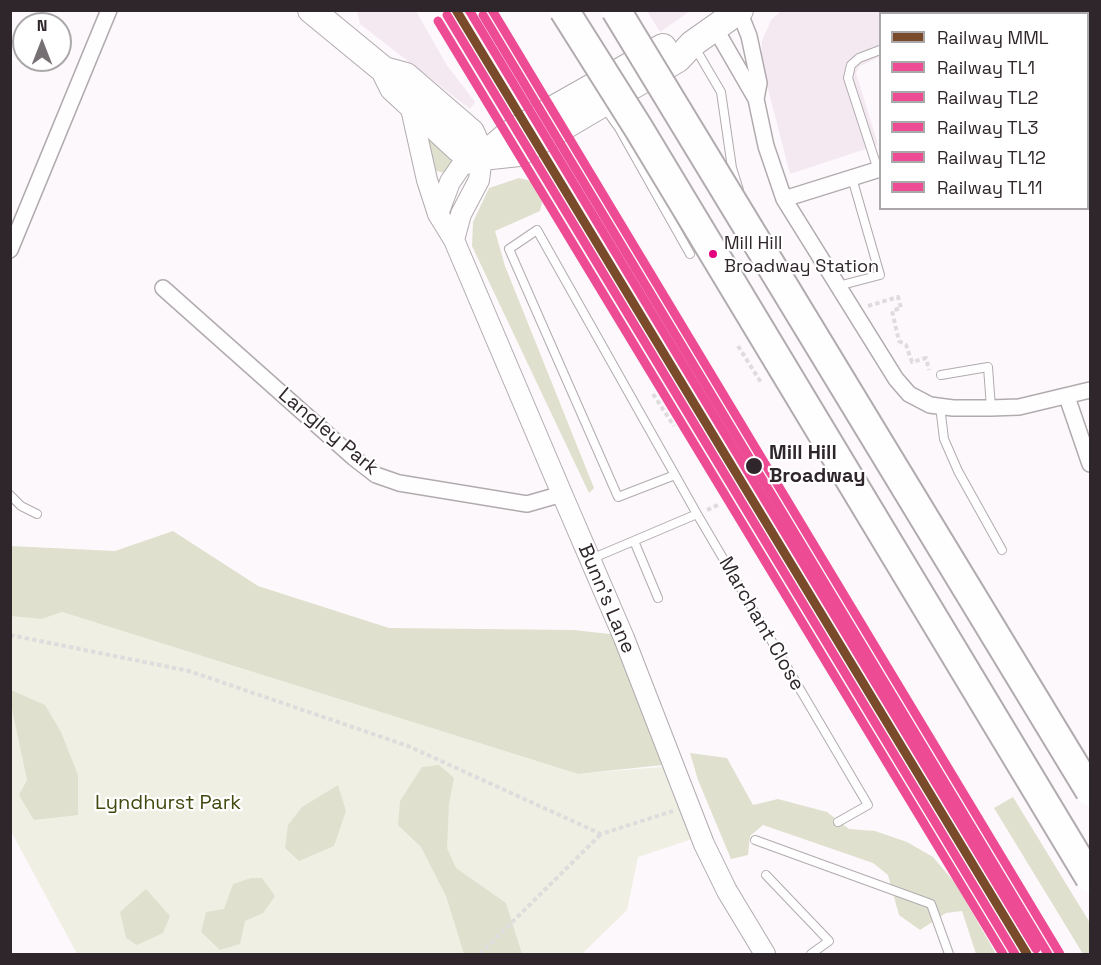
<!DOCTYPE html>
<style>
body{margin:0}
#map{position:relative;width:1101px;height:965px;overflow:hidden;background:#fdf8fb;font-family:"Space Grotesk",sans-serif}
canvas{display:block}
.frame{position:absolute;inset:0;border:12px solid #2e262b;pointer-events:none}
.legend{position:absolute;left:879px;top:12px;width:210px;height:198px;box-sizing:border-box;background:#fff;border:2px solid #aba8aa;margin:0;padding:8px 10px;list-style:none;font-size:18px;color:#2e262b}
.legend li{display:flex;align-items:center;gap:12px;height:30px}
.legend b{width:30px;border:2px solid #aba8aa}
.north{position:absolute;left:12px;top:12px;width:60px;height:60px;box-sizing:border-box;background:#fff;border:2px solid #aba8aa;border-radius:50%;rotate:0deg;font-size:16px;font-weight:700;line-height:24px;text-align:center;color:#2e262b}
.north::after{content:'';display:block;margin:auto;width:21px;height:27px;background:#767074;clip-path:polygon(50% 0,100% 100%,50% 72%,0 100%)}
</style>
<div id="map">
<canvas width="1101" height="965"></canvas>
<div class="frame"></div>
<ul class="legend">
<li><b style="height:8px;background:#7a4b2a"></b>Railway MML</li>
<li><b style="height:8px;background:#ee4b95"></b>Railway TL1</li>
<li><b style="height:8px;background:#ee4b95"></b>Railway TL2</li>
<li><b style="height:8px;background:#ee4b95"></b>Railway TL3</li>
<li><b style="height:8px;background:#ee4b95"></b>Railway TL12</li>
<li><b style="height:8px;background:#ee4b95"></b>Railway TL11</li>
</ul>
<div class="north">N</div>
</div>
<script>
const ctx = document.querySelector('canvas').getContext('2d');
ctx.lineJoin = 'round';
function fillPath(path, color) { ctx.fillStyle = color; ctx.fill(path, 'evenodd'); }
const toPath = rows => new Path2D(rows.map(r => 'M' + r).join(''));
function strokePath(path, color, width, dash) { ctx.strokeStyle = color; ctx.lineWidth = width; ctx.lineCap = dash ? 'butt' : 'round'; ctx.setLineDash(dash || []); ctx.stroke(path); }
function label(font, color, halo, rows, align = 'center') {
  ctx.font = font + ' "Space Grotesk",sans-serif'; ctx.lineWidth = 4.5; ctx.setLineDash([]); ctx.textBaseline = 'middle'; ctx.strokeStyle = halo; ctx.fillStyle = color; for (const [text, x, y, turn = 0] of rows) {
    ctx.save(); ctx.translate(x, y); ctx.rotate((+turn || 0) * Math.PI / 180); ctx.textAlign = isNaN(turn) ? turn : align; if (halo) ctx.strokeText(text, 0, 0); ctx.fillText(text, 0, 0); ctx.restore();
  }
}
const built = toPath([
 [357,11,416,11,446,64,475,102,470,109,360,24],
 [647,11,690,11,660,32],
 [781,11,975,11,968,14,880,14,880,57,860,66,856,73,878,145,790,174,761,62,762,41,771,20]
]);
const green = toPath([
 [10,601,59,611,578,774,673,766,701,836,638,857,627,910,582,954,77,954,11,831]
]);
const forest = toPath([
 [425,126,451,154,452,161,445,173,432,170],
 [519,178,535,182,544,195,540,211,495,231,505,266,594,488,589,493,472,246,473,222,489,188],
 [173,531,258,586,389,628,574,630,618,635,672,764,578,774,62,612,41,619,11,616,10,546,115,551],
 [11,690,45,705,61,732,78,775,78,815,34,820,19,795,27,780,11,704],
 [690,753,727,758,753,805,778,799,827,812,849,829,875,831,907,842,933,857,956,884,996,954,976,954,962,911,946,913,920,930,899,915,888,875,873,863,763,825,750,836,748,855,731,859,698,780],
 [439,765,454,778,449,804,447,848,456,868,506,903,522,954,464,954,446,896,421,847,398,825,400,801,422,767],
 [338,785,346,811,334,846,299,861,285,848,288,825,302,807],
 [1013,797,1090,923,1090,954,1083,954,994,808],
 [251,878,262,878,275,896,263,913,245,921,240,944,220,950,201,932,206,912,224,909,233,884],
 [146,889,170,916,163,933,137,945,126,938,120,912]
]);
const path = toPath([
 [868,306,898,297,901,308,892,311,899,341,906,345,912,362,926,358,929,370],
 [738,346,762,384],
 [695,371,717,408],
 [653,394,674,426],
 [707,510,720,504],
 [10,635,189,671,408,746,601,834,673,811],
 [480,954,601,834]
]);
const service = toPath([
 [958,14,964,10],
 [694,46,721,92,732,168,739,190],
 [604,107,619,128,690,254],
 [878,170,848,78,851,65,859,58,880,50],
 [838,286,880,275,852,178],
 [941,375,988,367,991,408],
 [940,406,944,439,958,471,1002,550],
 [675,475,618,497,509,249,537,230,675,475,697,514],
 [10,495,21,506,37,514],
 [634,541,658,598],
 [591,559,697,514,868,805,838,822],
 [755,840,931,904,949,954],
 [766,875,829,941,811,954]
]);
const minor = toPath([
 [1090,10,1090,12],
 [739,11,749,36,759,83,756,99],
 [715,28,756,99,766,146,784,199,896,379,909,394,930,405,953,408,991,408,1019,407,1090,390],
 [1088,106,1090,105],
 [784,199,880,169],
 [10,250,109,10],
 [163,288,354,458,376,475,399,483,527,504,562,494],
 [1067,397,1090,464]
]);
const tertiary = toPath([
 [410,104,427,180,438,214],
 [454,240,461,214,479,180,482,157,461,166,450,182,438,214,454,240,562,494,624,638,704,844,727,891,765,954]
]);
const primary = toPath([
 [311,10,384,70,393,88,459,149,482,157,519,153,678,59,692,44,740,10],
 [384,70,406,76,471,132,482,157],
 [482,157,509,134,663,47]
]);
const motorwayBridge = toPath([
 [564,10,639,129,1090,878],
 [616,10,1090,791]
]);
const rail1 = toPath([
 [456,10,1027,954]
]);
const rail2 = toPath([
 [447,15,1015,954]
]);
const rail3 = toPath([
 [469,10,1036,949]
]);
const rail4 = toPath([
 [438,21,1003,954]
]);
const rail5 = toPath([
 [492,10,1060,954]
]);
const rail6 = toPath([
 [483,15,1048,954]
]);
const markers = [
 [713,254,5,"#e5007d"],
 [754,466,9,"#2e262b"]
];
const busNames = [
 ["Mill Hill",724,244],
 ["Broadway Station",724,267]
];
const streetNames = [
 ["Langley Park",328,432,40],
 ["Bunn's Lane",606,599,67],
 ["Marchant Close",761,624,60]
];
const stopNames = [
 ["Mill Hill",769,454],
 ["Broadway",769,477]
];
const parkNames = [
 ["Lyndhurst Park",168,804]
];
fillPath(built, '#f4e9f1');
fillPath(green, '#eff0e3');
fillPath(forest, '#dfe1ce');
strokePath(service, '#b1abaf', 10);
strokePath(minor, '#b1abaf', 18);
strokePath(tertiary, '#b1abaf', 22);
strokePath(primary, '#b1abaf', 28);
strokePath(path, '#dedcdd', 4, [4.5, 3]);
strokePath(service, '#fffefe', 8);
strokePath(minor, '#fffefe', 15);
strokePath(tertiary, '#fffefe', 20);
strokePath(primary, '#fffefe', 26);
strokePath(motorwayBridge, '#b1abaf', 32, []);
strokePath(motorwayBridge, '#fffefe', 28);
strokePath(rail1, '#7a4b2a', 9);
strokePath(rail2, '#ee4b95', 9);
strokePath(rail3, '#ee4b95', 9);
strokePath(rail4, '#ee4b95', 9);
strokePath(rail5, '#ee4b95', 9);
strokePath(rail6, '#ee4b95', 9);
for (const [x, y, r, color] of markers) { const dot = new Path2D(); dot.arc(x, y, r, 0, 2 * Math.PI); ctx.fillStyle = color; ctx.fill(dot); strokePath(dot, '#fff', 2); }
label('18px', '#2e262b', '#fff', busNames, 'left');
label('20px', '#2e262b', '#fff', streetNames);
label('bold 20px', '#2e262b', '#fff', stopNames, 'left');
label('20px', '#42490f', '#fff', parkNames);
</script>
